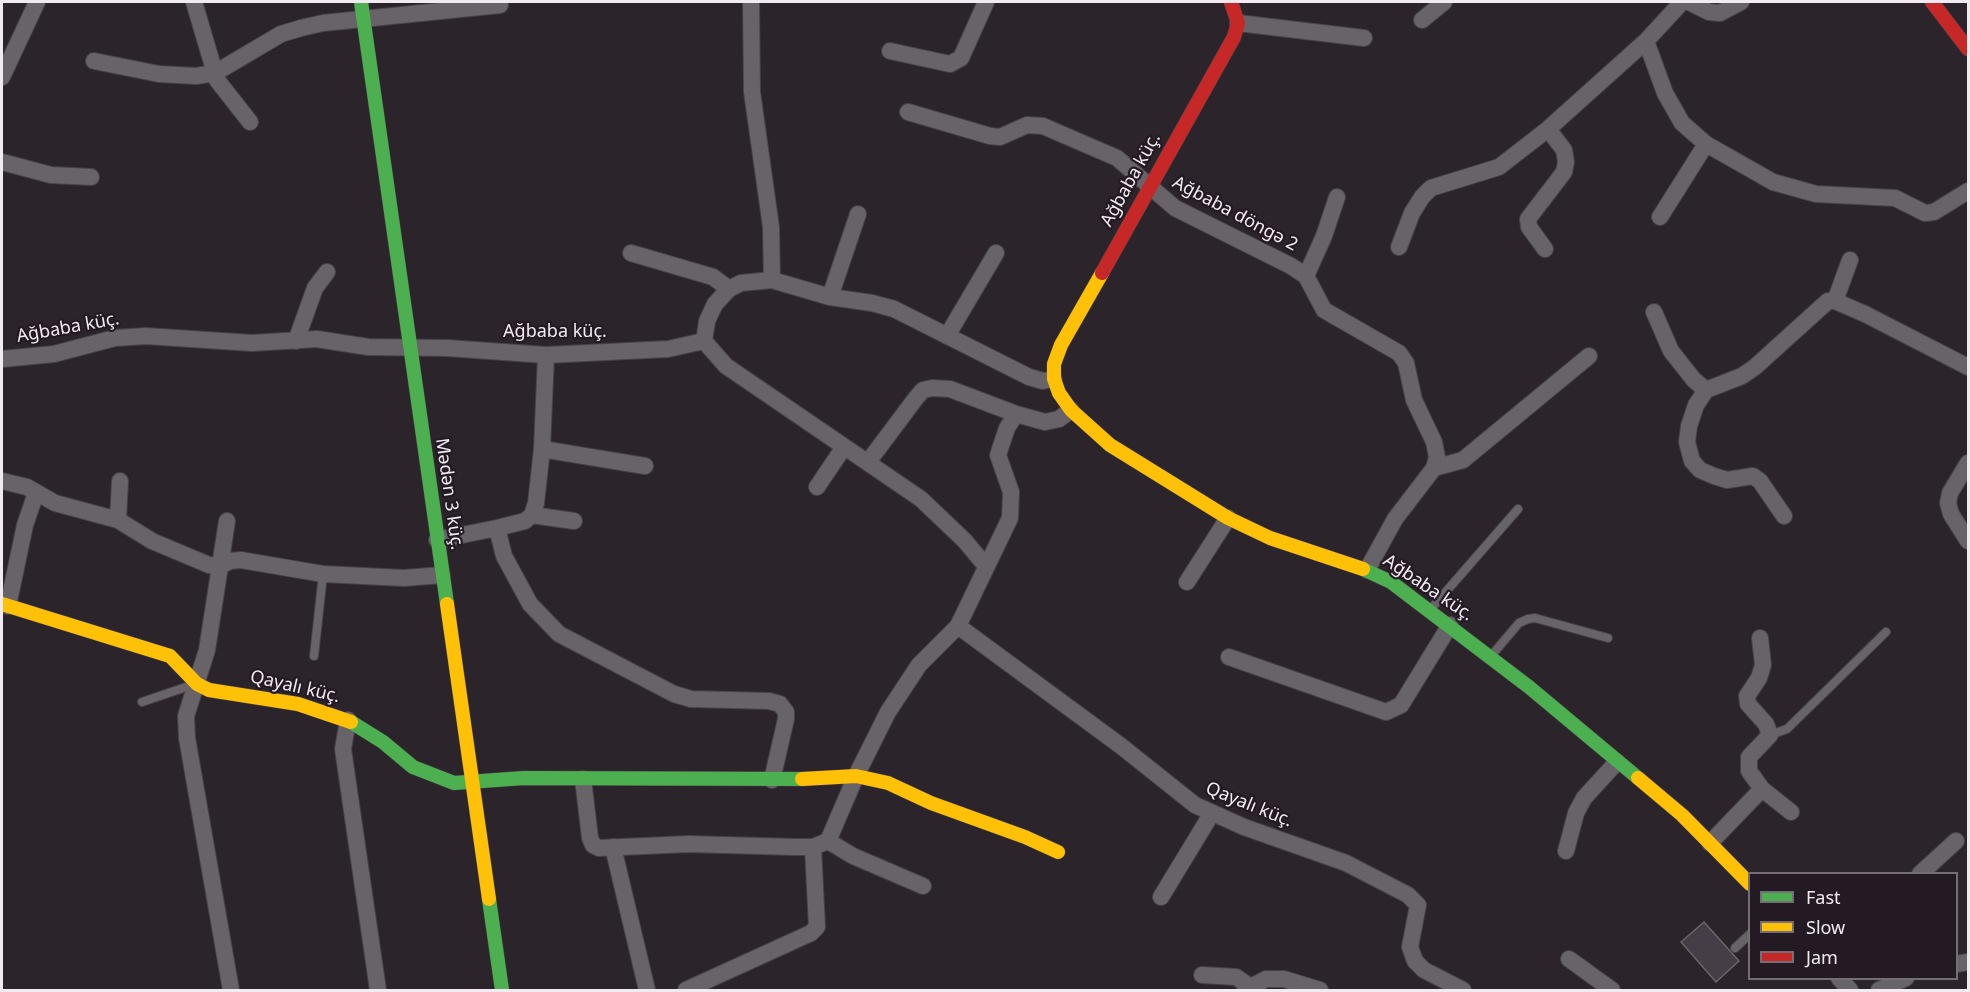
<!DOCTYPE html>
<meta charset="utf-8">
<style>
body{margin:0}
#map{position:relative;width:1970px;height:992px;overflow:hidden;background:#2b252b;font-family:"Noto Sans",sans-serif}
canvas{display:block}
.frame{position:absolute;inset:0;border:3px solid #f1ebf1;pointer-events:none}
.legend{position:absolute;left:1748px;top:872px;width:210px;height:108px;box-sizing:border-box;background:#231a23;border:2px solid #756e75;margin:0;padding:8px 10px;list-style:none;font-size:18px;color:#f1ebf1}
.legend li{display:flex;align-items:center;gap:12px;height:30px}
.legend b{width:30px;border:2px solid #756e75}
</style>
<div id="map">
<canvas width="1970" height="992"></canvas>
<div class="frame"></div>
<ul class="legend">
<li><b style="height:8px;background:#4caf50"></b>Fast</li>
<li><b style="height:8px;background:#ffc107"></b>Slow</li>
<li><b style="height:8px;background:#c62828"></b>Jam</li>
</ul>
</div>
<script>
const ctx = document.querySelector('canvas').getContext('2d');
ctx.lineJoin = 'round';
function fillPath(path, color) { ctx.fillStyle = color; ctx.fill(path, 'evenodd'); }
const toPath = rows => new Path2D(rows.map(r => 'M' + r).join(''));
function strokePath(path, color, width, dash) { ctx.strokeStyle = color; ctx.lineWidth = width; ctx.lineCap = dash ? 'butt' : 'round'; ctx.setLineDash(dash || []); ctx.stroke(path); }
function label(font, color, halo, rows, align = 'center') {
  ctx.font = font + ' "Noto Sans",sans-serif'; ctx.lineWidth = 4.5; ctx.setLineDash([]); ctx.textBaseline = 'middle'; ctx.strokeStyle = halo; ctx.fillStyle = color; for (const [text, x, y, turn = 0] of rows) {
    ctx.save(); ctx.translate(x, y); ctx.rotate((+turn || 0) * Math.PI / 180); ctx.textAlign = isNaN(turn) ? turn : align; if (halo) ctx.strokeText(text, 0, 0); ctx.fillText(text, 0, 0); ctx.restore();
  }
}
const building = toPath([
 [1704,922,1739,961,1716,982,1681,942,1704,922]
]);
const lane = toPath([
 [1430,610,1518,509],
 [314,656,323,574],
 [1491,656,1519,623,1528,619,1535,618,1608,638],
 [142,702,195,684],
 [1770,735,1787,729,1886,632],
 [1735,948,1750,934]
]);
const street = toPath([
 [194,2,217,80,250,122],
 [751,2,752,92,771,227,772,280],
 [1689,2,1709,12,1720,13,1741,2],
 [1422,20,1444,2],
 [1238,23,1364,38],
 [1646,41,1665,93,1682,123,1706,144,1773,182,1816,194,1895,198,1925,213,1934,212,1968,191],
 [890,51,950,64,961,58,986,2],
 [94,61,159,74,196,76,215,73,281,34,301,28,323,23,500,5],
 [2,77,37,2],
 [908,112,990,136,1000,137,1027,125,1043,126,1117,158,1175,208,1291,266,1306,276,1324,310,1399,353,1406,363,1414,400,1434,442,1437,457,1434,468,1395,519,1367,570],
 [2,162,51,175,91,177],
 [1660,217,1706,144],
 [1399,247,1412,213,1422,197,1431,188,1499,167,1548,129,1646,41,1682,2],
 [1545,249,1529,227,1528,219,1564,172,1566,162,1564,150,1548,129],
 [631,253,713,277,729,289],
 [1306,276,1324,236,1337,197],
 [830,297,858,214],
 [1835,301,1850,260],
 [1654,312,1671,351,1694,380,1706,390],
 [947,336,996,253],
 [296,341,315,288,327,272],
 [704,341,726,366,921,499,965,541,985,565],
 [2,359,54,354,115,338,146,336,252,343,317,339,368,347,447,348,546,355,668,349,704,341,707,321,715,304,729,289,741,283,772,280,830,297,872,303,894,309,1029,377,1043,381,1054,379],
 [542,449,645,466],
 [868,462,916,398,923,390,932,388,950,389,1016,414,1045,422,1059,419,1071,410],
 [1968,463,1950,493,1948,503,1951,514,1968,541],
 [1434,468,1463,460,1589,356],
 [2,481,27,487,55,503,118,520,152,541,209,565,220,566,230,561,241,560,323,574,404,578,442,575],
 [817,487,844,447],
 [532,515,574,521],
 [1784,516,1760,481,1753,476,1727,480,1714,476,1700,470,1692,461,1687,442,1689,426,1696,405,1706,390,1742,376,1755,367,1828,301,1835,301,1865,314,1968,367],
 [118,520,120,481],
 [227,521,207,650,186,716,187,738,231,990],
 [497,528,504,556,530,604,559,634,674,694,691,699,769,701,780,704,786,712,786,719,772,780],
 [437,540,497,528,525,521,532,515,536,503,542,449,546,355],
 [1187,582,1228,518],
 [8,606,25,525,36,493],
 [958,626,1121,746,1195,805,1244,827,1346,863,1408,895,1418,905,1410,947,1415,961,1424,970,1463,990],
 [1760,638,1763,665,1759,678,1747,696,1748,704,1766,724,1770,735,1749,757,1749,771,1762,789,1791,812],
 [1229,657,1386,712,1401,705,1450,625],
 [348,720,343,749,378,990],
 [583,779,590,838,593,845,599,848,689,844,795,847,813,847,828,841,856,776,888,712,919,665,958,626,1010,518,1011,492,998,455,1007,428,1016,414],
 [828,841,853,856,923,886],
 [1710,843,1762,789],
 [613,847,647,990],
 [1566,851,1576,813,1584,798,1617,762],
 [1920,874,1956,841],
 [1161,897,1212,813],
 [1569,959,1612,990],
 [1956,964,1968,962],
 [1202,975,1236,977,1249,986],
 [1839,978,1850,990],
 [686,990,811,933,817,927,813,847],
 [1245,990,1266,979,1284,979,1320,990],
 [1879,990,1906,978]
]);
const fast = toPath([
 [361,2,447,604],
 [1363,569,1391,582,1529,687,1638,778],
 [351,722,383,742,413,767,454,783,524,778,802,779],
 [489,899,502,990]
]);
const slow = toPath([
 [1102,273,1061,345,1054,364,1054,379,1059,393,1071,410,1110,445,1228,518,1270,538,1363,569],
 [2,604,170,656,197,684,209,690,298,704,351,722],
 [447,604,489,899],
 [1638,778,1682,815,1750,884],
 [802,779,856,776,888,783,931,803,1025,837,1058,852]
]);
const jam = toPath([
 [1932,2,1968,49],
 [1102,273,1234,37,1238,23,1231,2]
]);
const streetNames = [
 ["Ağbaba küç.",1131,180,-61],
 ["Ağbaba döngə 2",1235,214,28],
 ["Ağbaba küç.",68,328,-10],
 ["Ağbaba küç.",555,332],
 ["Mədən 3 küç.",449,494,82],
 ["Ağbaba küç.",1428,588,34],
 ["Qayalı küç.",295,687,13],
 ["Qayalı küç.",1249,805,22]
];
fillPath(building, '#463e47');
strokePath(building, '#696569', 1.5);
strokePath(lane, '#464246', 10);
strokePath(street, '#464246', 18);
strokePath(fast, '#464246', 15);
strokePath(slow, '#464246', 15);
strokePath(jam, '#464246', 15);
strokePath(lane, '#686368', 8);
strokePath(street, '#686368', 16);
strokePath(fast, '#4caf50', 14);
strokePath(slow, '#ffc107', 14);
strokePath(jam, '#c62828', 14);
label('18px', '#f1ebf1', '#231a23', streetNames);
</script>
